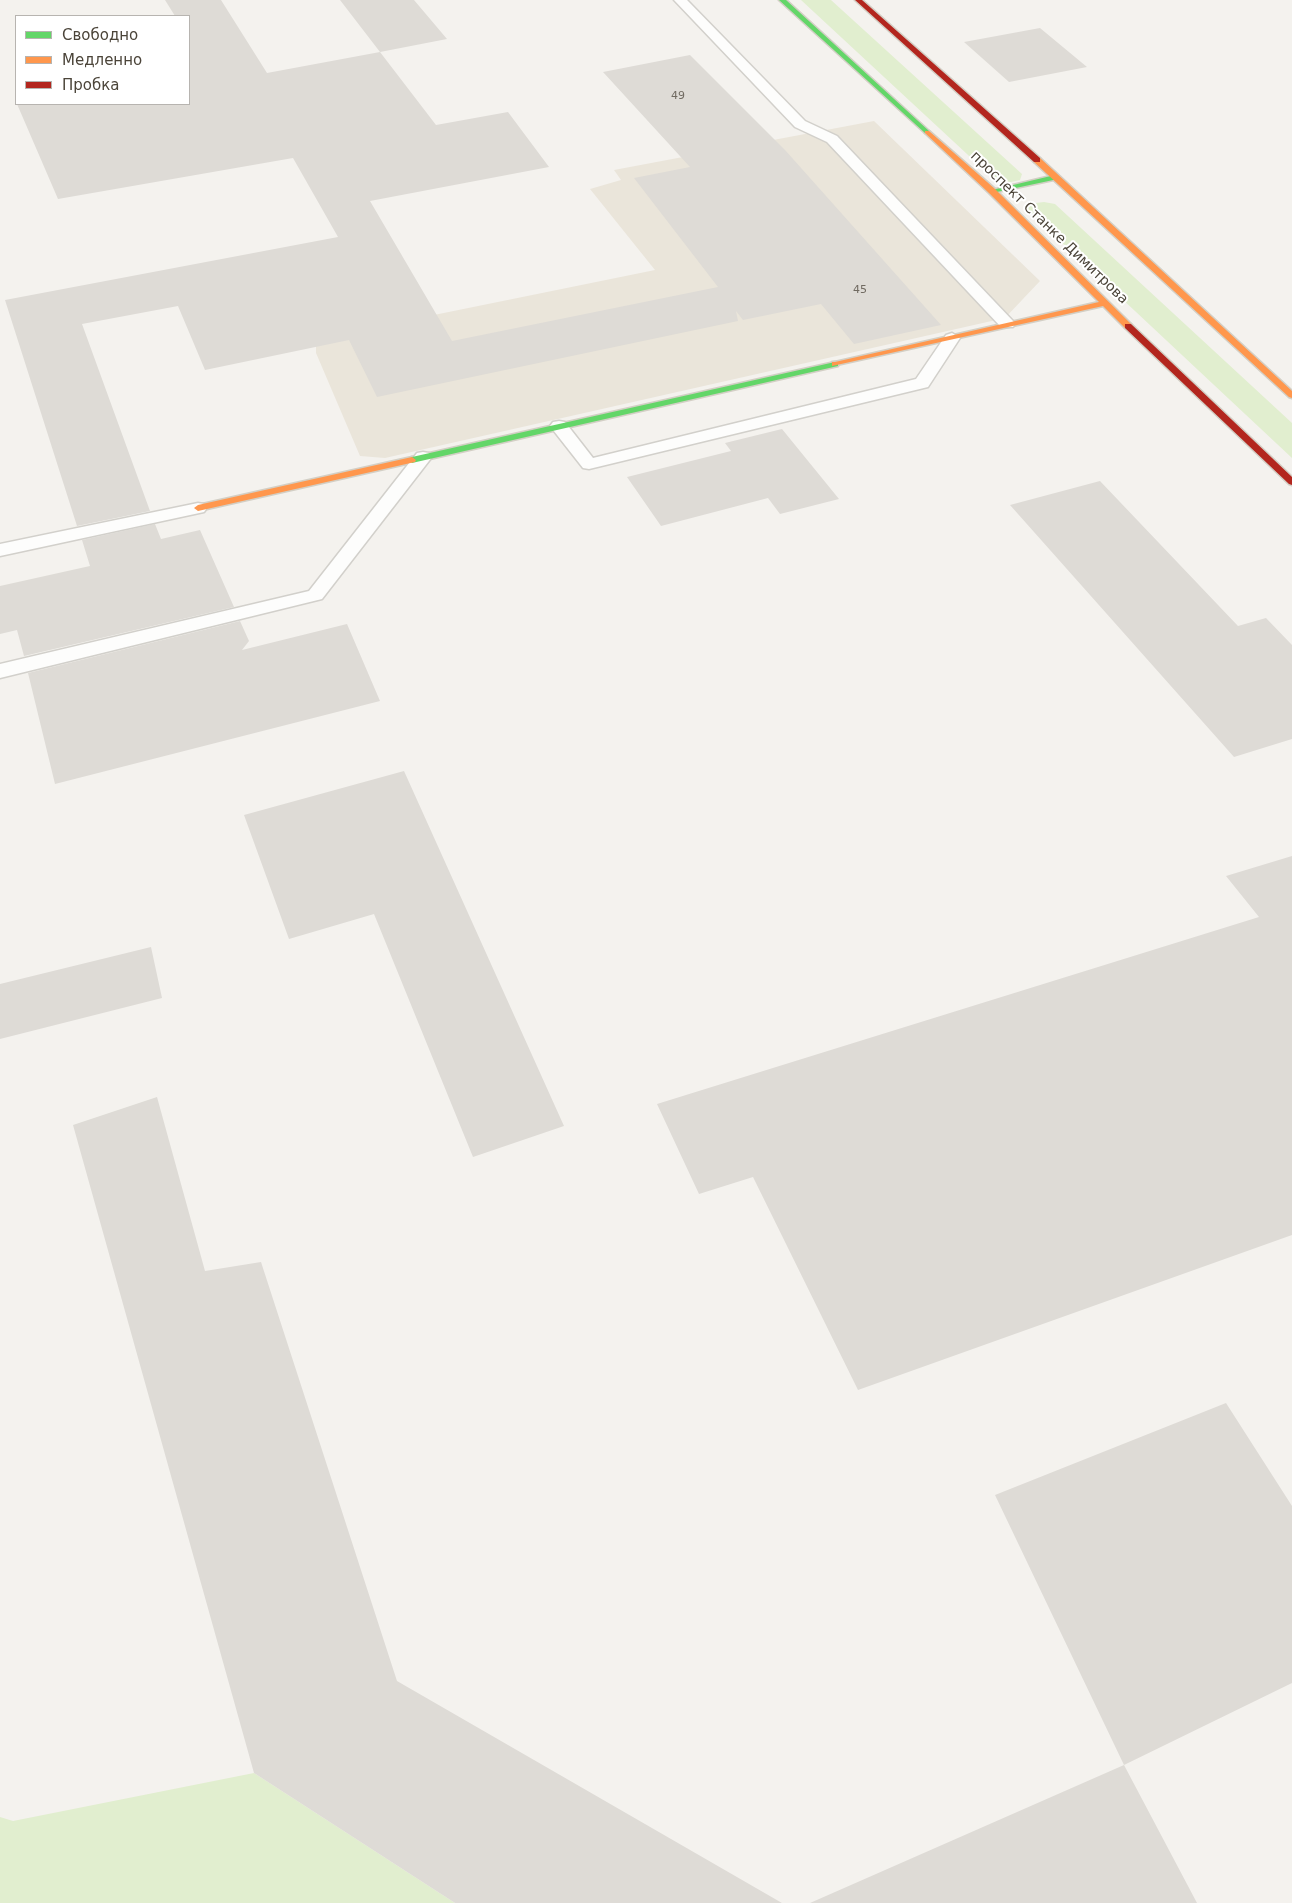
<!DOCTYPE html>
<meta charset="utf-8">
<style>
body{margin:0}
#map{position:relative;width:1292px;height:1903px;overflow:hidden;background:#f4f2ee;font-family:"DejaVu Sans",sans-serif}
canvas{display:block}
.legend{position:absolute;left:15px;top:15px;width:175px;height:90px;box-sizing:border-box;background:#fff;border:1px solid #b7b4b0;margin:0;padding:6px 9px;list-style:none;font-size:15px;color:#4b4439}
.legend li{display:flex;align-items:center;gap:10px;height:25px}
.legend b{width:25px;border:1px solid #b7b4b0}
</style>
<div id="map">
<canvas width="1292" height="1903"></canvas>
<ul class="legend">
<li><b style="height:6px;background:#63d668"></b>Свободно</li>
<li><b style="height:6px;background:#ff974d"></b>Медленно</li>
<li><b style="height:6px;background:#b3261e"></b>Пробка</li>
</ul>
</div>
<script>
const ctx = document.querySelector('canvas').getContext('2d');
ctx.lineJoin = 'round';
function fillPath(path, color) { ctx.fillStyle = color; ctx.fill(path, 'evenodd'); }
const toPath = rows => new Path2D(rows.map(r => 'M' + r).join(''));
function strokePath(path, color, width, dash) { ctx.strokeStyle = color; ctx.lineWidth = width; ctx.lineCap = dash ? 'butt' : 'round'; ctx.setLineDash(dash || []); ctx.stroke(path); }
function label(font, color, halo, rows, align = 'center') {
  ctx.font = font + ' "DejaVu Sans",sans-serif'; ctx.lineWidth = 4; ctx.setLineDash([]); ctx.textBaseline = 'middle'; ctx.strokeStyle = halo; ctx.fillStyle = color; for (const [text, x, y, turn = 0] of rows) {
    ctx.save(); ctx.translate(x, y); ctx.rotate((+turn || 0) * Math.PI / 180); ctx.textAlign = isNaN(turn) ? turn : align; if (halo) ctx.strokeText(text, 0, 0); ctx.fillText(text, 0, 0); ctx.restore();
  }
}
const education = toPath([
 [874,121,1040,281,1005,318,385,458,360,456,316,353,316,339,655,270,590,189,621,180,614,170]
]);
const green = toPath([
 [801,0,831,0,1022,174,1020,180,1007,183,995,180],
 [1044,202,1055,204,1292,423,1292,458,1026,209,1028,204],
 [254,1773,455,1903,0,1903,0,1817,13,1821]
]);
const building = toPath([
 [165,0,221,0,267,73,380,52,436,125,508,112,549,167,370,201,452,341,718,287,634,178,690,167,603,72,690,55,785,150,941,325,854,344,821,304,743,320,736,311,738,321,377,397,349,340,205,370,178,306,82,324,150,511,77,526,5,300,338,237,293,158,58,199,17,104,189,104,189,16,175,16],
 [340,0,414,0,447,39,380,52],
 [1040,28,1087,67,1009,82,964,42],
 [782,429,839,499,780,514,768,498,661,526,627,477,731,451,725,443],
 [1100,481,1238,626,1266,618,1292,645,1292,739,1234,757,1010,505],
 [155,524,161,539,200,530,234,607,24,656,17,630,0,634,0,586,90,566,82,540],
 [240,621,249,641,242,650,347,624,380,701,55,784,28,673],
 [404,771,564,1126,473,1157,374,914,289,939,244,815],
 [1292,856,1292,1235,858,1390,753,1177,699,1194,657,1104,1259,917,1226,876],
 [151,947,162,998,0,1039,0,984],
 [157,1097,205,1271,261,1262,397,1681,782,1903,455,1903,254,1773,73,1125],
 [1226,1403,1292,1506,1292,1683,1124,1765,995,1495],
 [1124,1765,1197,1903,810,1903]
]);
const lane = toPath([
 [674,0,687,0,805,121,837,136,1013,321,1015,324,1013,327,1001,327,827,142,795,127,674,0],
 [952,333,960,338,928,387,589,469,583,468,550,426,553,422,559,421,565,422,593,458,916,379,946,335,952,333],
 [423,452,429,453,432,457,322,599,0,678,0,664,309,591,417,453,423,452],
 [198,503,204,504,207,508,204,512,0,556,0,544,198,503]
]);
const fast = toPath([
 [779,0,786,0,929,131,929,133,925,133,779,0],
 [1055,175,1059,177,1058,179,992,193,988,191,1055,175],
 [835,362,838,362,838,366,412,463,408,460,412,457,835,362]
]);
const slow = toPath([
 [925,131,929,131,995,189,1131,324,1131,328,1125,328,1103,306,832,366,832,362,835,362,1099,302,989,193,925,133,925,131],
 [1034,158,1040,158,1292,391,1292,398,1289,397,1034,162,1034,158],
 [412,457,416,460,415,462,198,511,194,508,198,505,412,457]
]);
const jam = toPath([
 [855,0,862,0,1040,158,1040,162,1034,162,855,0],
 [1125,324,1131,324,1292,477,1292,485,1289,484,1125,328,1125,324]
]);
const farNumbernames = [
 ["49",678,96],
 ["45",860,290]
];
const farStreetnames = [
 ["проспект Станке Димитрова",1049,228,44]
];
fillPath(education, '#eae5da');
fillPath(green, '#e1eecf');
fillPath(building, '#dedbd6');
strokePath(lane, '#d2d0cb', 3);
strokePath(fast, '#d3cfc5', 3);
strokePath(slow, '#d3cfc5', 3);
strokePath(jam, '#d3cfc5', 3);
fillPath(lane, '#fdfdfc');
fillPath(fast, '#63d668');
fillPath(slow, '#ff974d');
fillPath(jam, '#b3261e');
label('11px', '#706a61', null, farNumbernames);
label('14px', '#4b4439', '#fff', farStreetnames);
</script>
